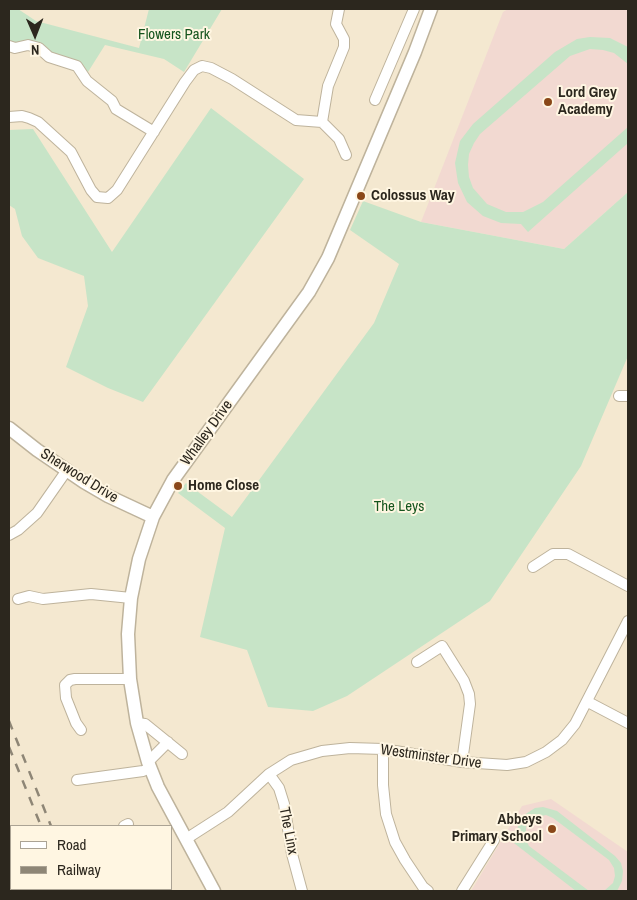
<!DOCTYPE html>
<style>
body{margin:0}
#map{position:relative;width:637px;height:900px;overflow:hidden;background:#f4e8d0;font-family:"Archivo Narrow",sans-serif}
canvas{display:block}
.frame{position:absolute;inset:0;border:10px solid #2c271e;pointer-events:none}
.legend{position:absolute;left:10px;top:825px;width:162px;height:65px;box-sizing:border-box;background:#fff6e2;border:1px solid #aba394;margin:0;padding:6px 9px;list-style:none;font-size:15px;color:#2c271e}
.legend li{display:flex;align-items:center;gap:10px;height:25px}
.legend b{width:25px;border:1px solid #aba394}
.north{position:absolute;left:10px;top:10px;width:50px;height:50px;-webkit-text-stroke:4px #fff6e2;paint-order:stroke;rotate:179deg;font-size:14px;font-weight:700;line-height:20px;text-align:center;color:#2c271e}
.north::after{content:'';display:block;margin:auto;width:18px;height:22px;background:#2c271e;clip-path:polygon(50% 0,100% 100%,50% 72%,0 100%)}
</style>
<div id="map">
<canvas width="637" height="900"></canvas>
<div class="frame"></div>
<ul class="legend">
<li><b style="height:6px;background:#fff"></b>Road</li>
<li><b style="height:6px;background:#8e8676"></b>Railway</li>
</ul>
<div class="north">N</div>
</div>
<script>
const ctx = document.querySelector('canvas').getContext('2d');
ctx.lineJoin = 'round';
function fillPath(path, color) { ctx.fillStyle = color; ctx.fill(path, 'evenodd'); }
const toPath = rows => new Path2D(rows.map(r => 'M' + r).join(''));
function strokePath(path, color, width, dash) { ctx.strokeStyle = color; ctx.lineWidth = width; ctx.lineCap = dash ? 'butt' : 'round'; ctx.setLineDash(dash || []); ctx.stroke(path); }
function label(font, color, halo, rows, align = 'center') {
  ctx.font = font + ' "Archivo Narrow",sans-serif'; ctx.lineWidth = 4; ctx.setLineDash([]); ctx.textBaseline = 'middle'; ctx.strokeStyle = halo; ctx.fillStyle = color; for (const [text, x, y, turn = 0] of rows) {
    ctx.save(); ctx.translate(x, y); ctx.rotate((+turn || 0) * Math.PI / 180); ctx.textAlign = isNaN(turn) ? turn : align; if (halo) ctx.strokeText(text, 0, 0); ctx.fillText(text, 0, 0); ctx.restore();
  }
}
const education = toPath([
 [508,9,628,9,628,192,564,249,421,222,503,12],
 [551,799,628,852,628,891,471,891,522,806]
]);
const green = toPath([
 [9,9,18,9,36,21,139,48,149,9,222,9,184,72,164,59,105,45,88,72,79,61,51,52,33,42,25,41,14,43,9,42],
 [590,37,610,38,628,47,628,64,614,53,603,50,590,49,570,56,480,134,474,143,469,154,468,165,469,177,473,188,487,204,506,212,523,212,543,202,628,127,628,143,528,232,521,224,501,223,483,216,467,202,458,183,455,163,460,141,473,124,555,52,577,39],
 [211,108,304,179,143,402,108,388,66,367,88,306,84,276,38,258,22,236,15,209,9,205,9,130,33,129,112,252],
 [628,192,628,356,581,466,490,601,347,696,313,711,268,707,247,650,200,637,225,528,178,493,186,483,232,517,374,323,399,264,350,230,363,201,421,222,564,249],
 [543,807,557,811,615,856,621,863,623,871,622,881,617,891,604,891,613,883,615,876,614,868,609,860,553,818,546,815,533,818,526,827,526,840,529,846,589,891,576,891,510,840,514,834,517,836,518,825,524,815,535,808]
]);
const minor = toPath([
 [339,9,336,24,344,39,344,47,328,86,322,122,339,139,346,155],
 [9,46,15,48,28,45,39,48,49,57,77,66,87,81,112,101,116,109,154,132],
 [375,100,414,9],
 [9,117,22,116,29,118,38,122,71,152,91,190,97,197,108,198,117,190,185,82,194,70,202,66,211,68,232,79,296,120,322,122],
 [619,396,628,396],
 [9,535,18,530,37,513,67,470],
 [533,567,553,554,568,554,628,586],
 [18,599,29,596,43,599,91,594,131,598],
 [417,662,442,646,464,681,469,694,470,704,462,762],
 [588,702,628,723],
 [137,723,145,724,182,754],
 [81,730,76,723,66,698,65,685,70,680,75,679,130,679],
 [383,749,383,785,386,814,395,842,405,860,423,887,428,891],
 [148,762,168,742],
 [269,774,279,788,284,804,292,854,302,891],
 [77,780,143,771,150,768],
 [124,826,128,824],
 [186,839,228,812,269,774,291,760,322,751,350,748,383,749,462,762,507,765,526,762,546,752,562,740,575,724,628,621],
 [152,889,153,891],
 [462,891,494,840]
]);
const tertiary = toPath([
 [9,428,37,450,84,482,108,496,153,517],
 [214,891,158,787,148,762,137,723,130,679,128,634,131,598,139,559,153,517,173,480,309,292,328,258,415,52,431,9]
]);
const rail = toPath([
 [9,721,51,826],
 [9,747,41,826],
 [9,827,11,832],
 [39,889,40,891],
 [62,889,63,891],
 [72,889,73,891]
]);
const markers = [
 [548,102,5,"#8a4718"],
 [361,196,5,"#8a4718"],
 [178,486,5,"#8a4718"],
 [552,829,5,"#8a4718"]
];
const parkNames = [
 ["Flowers Park",174,35],
 ["The Leys",399,507]
];
const poiNames = [
 ["Lord Grey",558,93],
 ["Academy",558,110],
 ["Colossus Way",371,196],
 ["Home Close",188,486],
 ["Abbeys",542,820,"right"],
 ["Primary School",542,837,"right"]
];
const streetNames = [
 ["Whalley Drive",207,433,-54],
 ["Sherwood Drive",79,476,32],
 ["Westminster Drive",431,757,8],
 ["The Linx",288,831,79]
];
fillPath(education, '#f2d9d1');
fillPath(green, '#c7e4c7');
strokePath(minor, '#beb39c', 12);
strokePath(tertiary, '#beb39c', 15);
strokePath(minor, '#fff', 10);
strokePath(tertiary, '#fff', 12);
strokePath(rail, '#8e8676', 2.5, [9, 9]);
for (const [x, y, r, color] of markers) { const dot = new Path2D(); dot.arc(x, y, r, 0, 2 * Math.PI); ctx.fillStyle = color; ctx.fill(dot); strokePath(dot, '#fff6e2', 2); }
label('15px', '#16551e', '#fff6e2', parkNames);
label('bold 15px', '#2c271e', '#fff6e2', poiNames, 'left');
label('15px', '#2c271e', '#fff6e2', streetNames);
</script>
